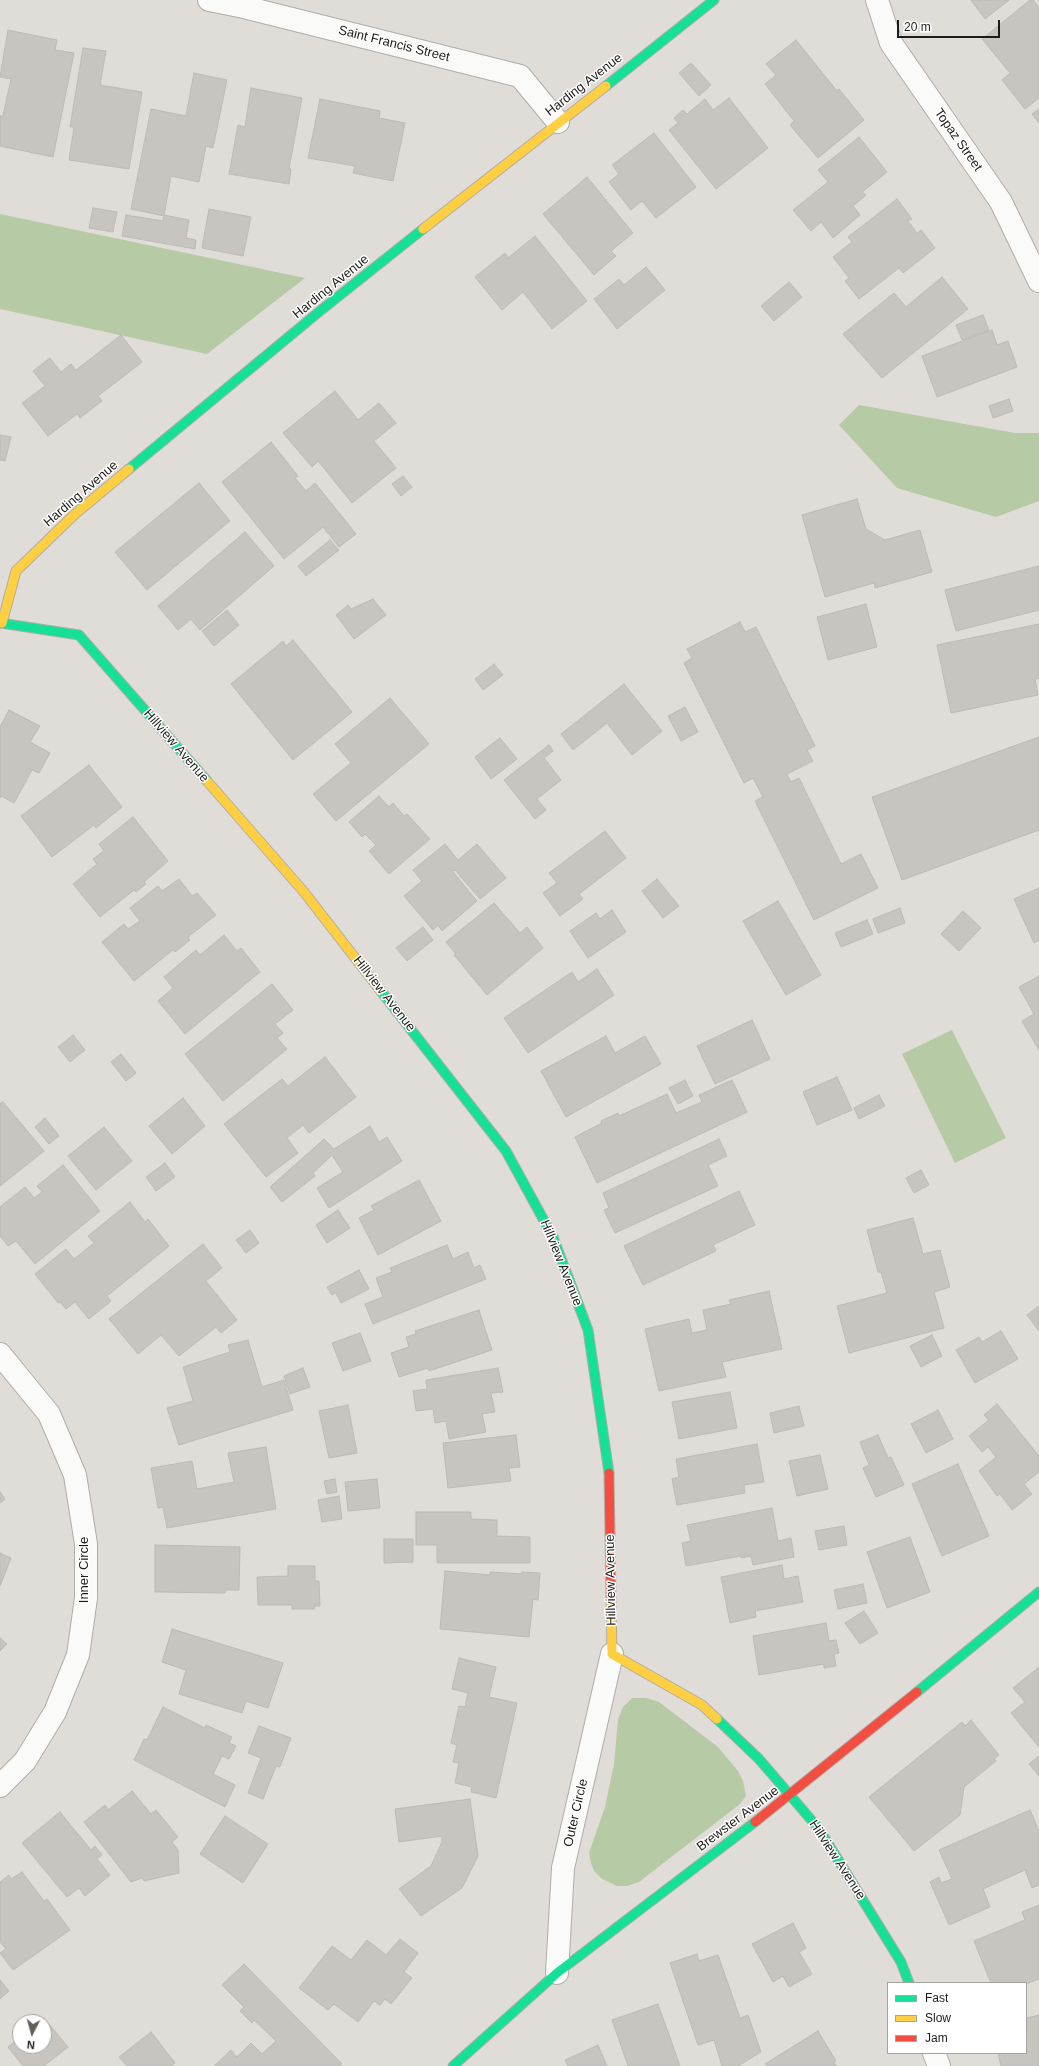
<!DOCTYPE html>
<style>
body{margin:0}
#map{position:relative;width:1039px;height:2066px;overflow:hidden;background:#e0dcd7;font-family:Arial,sans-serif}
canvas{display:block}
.legend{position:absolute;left:887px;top:1982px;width:140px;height:72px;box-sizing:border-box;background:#fff;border:1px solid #a5a4a3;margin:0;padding:5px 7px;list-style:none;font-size:12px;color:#1e1c18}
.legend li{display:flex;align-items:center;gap:8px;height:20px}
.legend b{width:20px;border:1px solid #a5a4a3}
.north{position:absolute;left:12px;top:2014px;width:40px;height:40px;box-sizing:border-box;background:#fff;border:1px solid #a5a4a3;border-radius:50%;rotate:186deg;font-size:11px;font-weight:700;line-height:16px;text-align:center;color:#1e1c18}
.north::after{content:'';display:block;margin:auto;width:14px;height:18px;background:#625f5b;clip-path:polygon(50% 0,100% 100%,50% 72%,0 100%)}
.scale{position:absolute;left:897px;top:20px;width:103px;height:18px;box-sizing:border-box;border:2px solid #1e1c18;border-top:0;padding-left:5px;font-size:12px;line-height:14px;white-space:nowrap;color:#1e1c18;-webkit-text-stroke:3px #fff;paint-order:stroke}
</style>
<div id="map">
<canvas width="1039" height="2066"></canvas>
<ul class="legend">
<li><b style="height:5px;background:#16e098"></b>Fast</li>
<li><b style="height:5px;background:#ffcf43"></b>Slow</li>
<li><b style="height:5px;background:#f24e42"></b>Jam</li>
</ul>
<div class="north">N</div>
<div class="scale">20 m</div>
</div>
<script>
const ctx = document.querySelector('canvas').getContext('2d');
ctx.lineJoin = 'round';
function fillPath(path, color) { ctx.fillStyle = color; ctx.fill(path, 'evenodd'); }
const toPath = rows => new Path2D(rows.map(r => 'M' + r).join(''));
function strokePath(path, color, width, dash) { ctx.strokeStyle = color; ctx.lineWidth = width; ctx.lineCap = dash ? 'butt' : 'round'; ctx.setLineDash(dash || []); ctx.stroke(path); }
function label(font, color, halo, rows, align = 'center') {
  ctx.font = font + ' Arial,sans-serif'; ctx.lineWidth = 3; ctx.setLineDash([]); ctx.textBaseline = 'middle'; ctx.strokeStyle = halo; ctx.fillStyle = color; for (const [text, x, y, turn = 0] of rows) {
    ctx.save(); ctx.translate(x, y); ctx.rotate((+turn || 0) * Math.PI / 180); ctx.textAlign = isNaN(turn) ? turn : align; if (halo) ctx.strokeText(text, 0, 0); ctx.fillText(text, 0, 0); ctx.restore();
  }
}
const green = toPath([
 [0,214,305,278,207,354,0,309],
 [859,405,1015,433,1039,433,1039,501,996,517,897,488,839,425],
 [952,1030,1006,1138,955,1163,902,1054],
 [632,1698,646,1698,659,1702,718,1747,738,1771,743,1781,746,1796,740,1804,639,1882,627,1886,617,1886,602,1879,594,1871,591,1863,589,1853,605,1807,614,1764,618,1720,623,1707]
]);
const building = toPath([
 [971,0,1009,0,985,19,971,0],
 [1030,0,1033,0,1039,8,1039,98,1025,109,1002,80,1010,73,982,39,1030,0],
 [8,30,57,40,55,50,74,53,53,157,0,146,0,116,3,116,11,79,0,77,8,30],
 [796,40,837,91,839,89,864,120,818,158,790,125,794,121,765,84,776,75,766,64,796,40],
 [83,48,106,51,100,85,142,92,129,169,69,160,74,127,70,127,83,48],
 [691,63,711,85,699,96,679,73,691,63],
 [194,73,227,80,213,148,206,146,199,182,171,176,164,216,131,209,151,109,186,116,194,73],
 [251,88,302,98,289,169,291,169,289,184,229,174,238,125,245,127,251,88],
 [729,98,768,148,716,189,669,130,678,123,674,118,683,110,687,114,705,99,713,110,729,98],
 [320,99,380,111,379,118,405,123,393,181,353,173,355,166,308,158,320,99],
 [1039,109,1039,123,1032,114,1039,109],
 [654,133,696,187,656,218,642,201,631,210,609,182,619,174,612,165,654,133],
 [859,137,887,172,862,192,866,195,853,206,860,215,833,238,821,222,811,231,793,210,828,182,818,170,859,137],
 [587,177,633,233,611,251,616,256,594,275,543,214,587,177],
 [897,199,912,219,908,221,917,233,921,230,935,248,903,273,899,268,859,299,845,281,849,278,833,257,852,242,848,237,897,199],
 [93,208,117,212,113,232,89,228,93,208],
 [209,209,251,217,243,256,202,248,209,209],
 [126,215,163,221,164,215,189,220,186,238,196,240,195,249,122,236,126,215],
 [535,236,587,301,552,329,523,292,502,310,475,277,505,253,508,258,535,236],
 [646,267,665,290,617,329,594,299,619,279,624,285,646,267],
 [942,277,968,309,882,378,843,334,894,293,906,307,942,277],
 [789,282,802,297,774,321,761,306,789,282],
 [983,315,989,330,962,340,956,325,983,315],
 [992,330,997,345,1008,341,1017,367,937,397,922,356,992,330],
 [121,335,142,362,98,396,102,401,80,418,77,414,48,436,22,403,45,386,33,371,50,358,61,372,71,364,76,370,121,335],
 [335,391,358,420,379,403,396,423,374,441,396,468,352,503,318,461,312,467,283,433,335,391],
 [1009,399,1013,411,993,418,989,406,1009,399],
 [0,435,11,437,5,461,0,460,0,435],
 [271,442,298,476,295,478,306,491,315,483,356,534,339,547,323,527,284,559,222,482,271,442],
 [403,476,412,487,401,496,392,484,403,476],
 [199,483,230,521,147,590,115,552,199,483],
 [857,499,866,529,885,540,920,530,932,572,875,588,874,583,825,597,802,515,857,499],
 [245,532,274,566,200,630,191,619,178,630,158,606,245,532],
 [330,540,339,550,306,576,298,566,330,540],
 [1039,566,1039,610,956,631,945,590,1039,566],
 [373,599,386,615,354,639,336,615,348,605,351,609,373,599],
 [866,604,877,647,828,660,817,617,866,604],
 [227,610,239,625,214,646,202,631,227,610],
 [740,622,745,632,756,627,815,746,807,750,813,761,787,774,791,782,799,778,841,864,861,854,878,888,814,920,755,801,763,797,753,778,744,783,684,663,692,658,687,649,740,622],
 [1039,624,1039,678,1035,679,1038,695,951,713,937,645,1039,624],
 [293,640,352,712,293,760,231,684,283,641,286,646,293,640],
 [494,664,503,675,483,690,475,679,494,664],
 [624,684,662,731,632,755,607,723,573,750,561,734,624,684],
 [390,698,429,744,336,821,313,794,351,763,335,744,390,698],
 [685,707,698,732,681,741,668,716,685,707],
 [9,710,40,726,30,742,50,753,39,773,32,770,14,803,1,796,0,798,0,727,9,710],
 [1039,737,1039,830,902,880,872,797,1039,737],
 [500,738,517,759,491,779,475,757,500,738],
 [549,745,553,751,544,758,561,780,537,799,546,810,535,819,504,780,549,745],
 [89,765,122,807,96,828,94,825,52,857,21,816,89,765],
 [379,796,389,807,393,803,404,816,407,814,430,839,389,874,369,851,376,845,365,834,362,837,349,822,379,796],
 [133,817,168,861,144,882,146,884,136,892,134,890,100,917,73,884,97,864,93,859,104,851,99,844,133,817],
 [605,831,626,858,579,894,583,899,560,916,543,893,557,883,549,873,605,831],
 [445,844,458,860,477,844,506,878,480,899,455,870,453,872,477,901,442,931,438,925,433,930,404,896,422,881,413,870,445,844],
 [179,879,192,896,197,893,216,915,188,937,190,940,175,952,173,950,134,981,102,942,124,924,128,929,140,921,130,908,158,886,162,891,179,879],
 [657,879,679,906,663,918,642,891,657,879],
 [1039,888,1039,940,1034,943,1014,899,1039,888],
 [778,901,821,975,786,995,743,921,778,901],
 [494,903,520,933,527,927,543,948,487,995,454,955,456,954,446,942,494,903],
 [900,908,905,923,878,933,873,919,900,908],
 [612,910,626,932,588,958,570,931,596,913,600,919,612,910],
 [963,911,981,928,959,951,941,934,963,911],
 [867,920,873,934,841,947,835,933,867,920],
 [423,927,433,940,407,961,396,948,423,927],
 [224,935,237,951,241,948,260,972,185,1034,158,1001,173,988,164,977,196,950,200,955,224,935],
 [597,969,614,995,528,1053,504,1018,572,972,578,982,597,969],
 [1039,976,1039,1050,1022,1021,1034,1014,1019,987,1039,976],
 [272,984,293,1010,275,1024,283,1033,277,1038,287,1049,223,1101,185,1054,272,984],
 [752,1020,770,1059,715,1084,697,1046,752,1020],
 [73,1035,85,1050,70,1062,58,1047,73,1035],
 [606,1036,615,1053,645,1036,661,1064,566,1117,541,1071,606,1036],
 [121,1054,136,1073,126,1081,111,1062,121,1054],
 [325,1057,356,1097,309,1133,303,1125,287,1138,298,1153,266,1177,224,1124,282,1079,288,1086,325,1057],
 [837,1077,852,1110,817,1125,803,1092,837,1077],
 [685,1080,693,1096,678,1104,669,1088,685,1080],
 [732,1080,747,1112,597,1183,575,1137,602,1123,601,1121,618,1113,619,1116,667,1094,676,1113,702,1102,699,1095,732,1080],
 [879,1095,885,1106,859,1119,854,1108,879,1095],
 [183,1098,205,1126,172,1154,149,1126,183,1098],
 [3,1102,44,1151,0,1186,0,1104,3,1102],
 [45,1118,59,1136,49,1144,35,1127,45,1118],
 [370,1126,379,1142,387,1137,402,1161,329,1208,317,1188,343,1172,332,1155,313,1173,315,1176,282,1202,270,1187,324,1139,334,1149,370,1126],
 [104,1127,132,1161,96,1190,68,1156,104,1127],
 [719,1139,727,1156,708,1165,718,1186,615,1233,604,1210,609,1208,603,1193,719,1139],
 [165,1163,175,1177,156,1191,146,1177,165,1163],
 [63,1165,100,1211,35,1264,16,1241,8,1246,0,1236,0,1207,25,1187,34,1198,42,1192,37,1186,63,1165],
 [921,1170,929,1185,914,1193,906,1178,921,1170],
 [419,1180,441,1221,378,1255,359,1218,374,1210,371,1206,419,1180],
 [739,1191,755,1225,713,1245,716,1251,643,1285,624,1246,739,1191],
 [130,1202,145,1222,148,1219,169,1246,107,1296,111,1301,89,1319,75,1302,66,1309,60,1302,58,1303,35,1274,66,1249,74,1259,94,1243,88,1236,130,1202],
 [338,1210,350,1228,327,1243,316,1225,338,1210],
 [913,1218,923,1254,940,1250,950,1287,934,1292,944,1328,849,1353,837,1306,887,1293,881,1272,878,1272,867,1230,913,1218],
 [250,1230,259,1243,246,1253,236,1240,250,1230],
 [203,1244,222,1268,206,1281,237,1320,221,1333,216,1327,179,1356,161,1335,138,1354,109,1319,203,1244],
 [447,1245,453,1259,468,1252,474,1268,480,1265,486,1279,373,1324,365,1304,383,1297,376,1278,392,1272,390,1268,447,1245],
 [359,1270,369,1289,341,1303,336,1293,332,1295,327,1287,359,1270],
 [769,1291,782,1349,722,1362,726,1377,659,1391,645,1329,689,1319,692,1333,707,1330,703,1310,731,1304,729,1300,769,1291],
 [1039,1306,1039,1331,1027,1315,1039,1306],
 [479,1310,492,1350,429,1371,428,1368,399,1377,391,1353,409,1347,406,1337,416,1334,415,1331,479,1310],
 [1001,1331,1018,1359,975,1383,956,1350,979,1337,982,1342,1001,1331],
 [360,1333,371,1361,343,1371,332,1343,360,1333],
 [932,1335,942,1356,921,1367,910,1346,932,1335],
 [248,1340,262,1387,284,1380,293,1410,179,1445,167,1408,193,1401,183,1367,230,1352,228,1345,248,1340],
 [303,1368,310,1387,290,1394,284,1376,303,1368],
 [498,1368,503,1392,491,1393,495,1412,482,1414,486,1432,449,1439,446,1421,435,1423,433,1409,416,1411,413,1391,427,1389,426,1380,498,1368],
 [730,1392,737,1428,679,1439,672,1402,730,1392],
 [997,1404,1039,1456,1039,1472,1024,1484,1032,1494,1012,1510,1000,1494,997,1496,979,1471,996,1457,988,1447,982,1452,969,1436,989,1420,984,1415,997,1404],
 [348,1405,357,1453,329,1458,319,1411,348,1405],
 [799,1406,804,1426,774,1433,770,1413,799,1406],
 [938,1410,953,1439,926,1453,911,1424,938,1410],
 [516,1435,520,1467,509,1468,511,1481,448,1488,443,1443,516,1435],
 [878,1435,888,1458,891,1457,904,1485,876,1497,863,1468,869,1465,860,1442,878,1435],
 [757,1444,764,1482,744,1485,745,1493,677,1505,672,1479,679,1477,676,1459,757,1444],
 [266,1447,276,1509,167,1528,163,1507,158,1508,151,1468,192,1461,197,1489,234,1482,228,1453,266,1447],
 [820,1455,828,1489,797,1496,789,1461,820,1455],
 [958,1464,989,1536,942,1556,912,1484,958,1464],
 [335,1479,337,1492,327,1494,324,1481,335,1479],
 [377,1479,380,1508,348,1511,345,1482,377,1479],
 [0,1492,5,1499,0,1503,0,1492],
 [339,1496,342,1519,322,1522,318,1500,339,1496],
 [772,1508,778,1541,791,1538,794,1557,753,1565,751,1556,741,1558,741,1556,686,1566,682,1543,691,1541,687,1525,772,1508],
 [416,1512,471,1512,471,1519,497,1520,497,1536,530,1537,530,1563,437,1563,437,1545,416,1545,416,1512],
 [844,1526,847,1545,819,1550,815,1531,844,1526],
 [910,1537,930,1592,887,1608,867,1552,910,1537],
 [384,1539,413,1539,413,1562,384,1563,384,1539],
 [155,1545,240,1547,239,1590,226,1590,225,1593,155,1592,155,1545],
 [0,1553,11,1558,0,1586,0,1553],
 [782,1565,784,1579,798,1576,803,1602,755,1611,756,1617,730,1623,721,1577,782,1565],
 [288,1566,315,1566,315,1581,319,1581,320,1606,315,1606,314,1609,292,1609,292,1605,258,1605,257,1577,288,1576,288,1566],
 [445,1571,490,1575,490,1572,522,1574,522,1572,540,1573,538,1600,533,1599,529,1637,440,1629,445,1571],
 [863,1584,867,1603,838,1609,834,1590,863,1584],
 [864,1611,878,1633,860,1644,845,1623,864,1611],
 [826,1623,829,1641,836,1640,839,1653,834,1654,836,1666,824,1668,824,1664,759,1675,753,1636,826,1623],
 [172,1629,283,1663,268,1708,246,1701,242,1713,179,1694,186,1670,162,1662,172,1629],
 [0,1638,7,1644,0,1651,0,1638],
 [459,1658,496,1667,489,1697,517,1703,496,1798,471,1792,472,1787,455,1783,459,1763,453,1762,457,1745,451,1743,459,1706,465,1707,468,1693,452,1689,459,1658],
 [1039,1667,1039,1747,1011,1713,1025,1702,1013,1688,1039,1667],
 [163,1707,205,1728,206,1725,232,1737,229,1743,236,1746,229,1759,222,1756,213,1774,235,1785,225,1807,134,1760,144,1739,147,1740,163,1707],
 [971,1720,999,1755,994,1759,996,1761,964,1787,960,1815,914,1851,869,1797,962,1722,965,1726,971,1720],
 [259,1726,291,1738,280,1767,276,1766,263,1799,248,1793,261,1758,248,1753,259,1726],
 [1039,1756,1039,1776,1029,1764,1039,1756],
 [132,1791,151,1814,156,1810,178,1837,172,1842,178,1850,179,1873,144,1881,142,1878,131,1882,84,1822,105,1805,108,1810,132,1791],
 [470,1799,478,1856,462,1888,421,1916,399,1889,431,1866,442,1842,442,1836,399,1842,395,1809,470,1799],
 [1030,1810,1039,1831,1039,1885,1032,1888,1025,1870,983,1889,990,1907,949,1925,930,1882,939,1877,941,1883,952,1879,939,1850,1030,1810],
 [60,1812,91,1850,95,1846,102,1855,97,1859,110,1875,85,1896,79,1888,67,1897,22,1843,60,1812],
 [225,1816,268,1844,243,1883,200,1854,225,1816],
 [22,1872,44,1901,47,1899,70,1930,13,1970,0,1953,6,1949,0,1942,0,1882,9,1875,11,1879,22,1872],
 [1039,1905,1039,1979,1026,1984,991,1983,974,1941,1025,1920,1022,1912,1039,1905],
 [793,1923,806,1948,799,1952,812,1974,789,1987,783,1976,773,1982,752,1944,793,1923],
 [400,1939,418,1953,404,1972,412,1978,391,2004,385,1999,380,2005,374,2001,358,2022,334,2004,328,2010,299,1988,332,1946,351,1960,367,1940,386,1955,400,1939],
 [697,1954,699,1961,718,1955,740,2018,748,2015,761,2052,738,2066,722,2066,714,2040,698,2045,670,1963,697,1954],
 [244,1964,342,2064,340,2066,214,2066,231,2050,237,2057,251,2043,262,2054,276,2041,254,2020,252,2023,240,2011,244,2007,222,1985,244,1964],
 [0,1980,9,1991,0,1999,0,1980],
 [658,2004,680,2066,628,2066,612,2020,658,2004],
 [1039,2015,1039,2066,1001,2066,998,2053,1026,2053,1027,2018,1039,2015],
 [44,2018,68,2047,44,2066,23,2066,8,2047,20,2037,20,2046,44,2046,44,2022,39,2022,44,2018],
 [818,2031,836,2061,834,2062,836,2066,767,2066,765,2064,818,2031],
 [151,2032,175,2063,172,2066,127,2066,119,2057,151,2032],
 [598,2045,607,2066,568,2066,565,2060,598,2045]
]);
const street = toPath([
 [209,0,244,7,520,76,558,122],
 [877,0,891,43,1001,202,1039,281],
 [0,1354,49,1414,75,1475,86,1544,86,1598,78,1655,55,1712,25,1761,0,1786],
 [557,1973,563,1868,612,1654],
 [934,2053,939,2066]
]);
const fast = toPath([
 [606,86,714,0],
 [129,469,320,311,423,229],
 [0,623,79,635,207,781],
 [380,990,506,1151,553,1237,588,1330,609,1473],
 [917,1692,1039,1592],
 [717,1719,759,1759,819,1829,901,1962,909,1983],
 [453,2066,557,1973,755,1822]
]);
const slow = toPath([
 [423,229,606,86],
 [2,623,16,571,75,514,129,469],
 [207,781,304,892,380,990],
 [611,1599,612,1654,702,1705,717,1719]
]);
const jam = toPath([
 [609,1473,611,1599],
 [755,1822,917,1692]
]);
const streetNames = [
 ["Saint Francis Street",394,44,14],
 ["Harding Avenue",584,85,-38],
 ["Topaz Street",958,140,55],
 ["Harding Avenue",331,287,-39],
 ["Harding Avenue",81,494,-41],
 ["Hillview Avenue",176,746,49],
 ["Hillview Avenue",384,994,52],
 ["Hillview Avenue",561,1263,68],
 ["Inner Circle",84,1570,-90],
 ["Hillview Avenue",611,1580,-91],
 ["Outer Circle",576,1813,-77],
 ["Brewster Avenue",738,1819,-37],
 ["Hillview Avenue",837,1860,57]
];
fillPath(green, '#b7caa6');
fillPath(building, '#c8c5c1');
strokePath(building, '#bdbab6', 1);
strokePath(street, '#b0ada9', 24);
strokePath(fast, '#b0ada9', 11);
strokePath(slow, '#b0ada9', 11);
strokePath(jam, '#b0ada9', 11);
strokePath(street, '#fafaf9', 22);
strokePath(fast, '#16e098', 9);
strokePath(slow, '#ffcf43', 9);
strokePath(jam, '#f24e42', 9);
label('13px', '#1e1c18', '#fff', streetNames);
</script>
